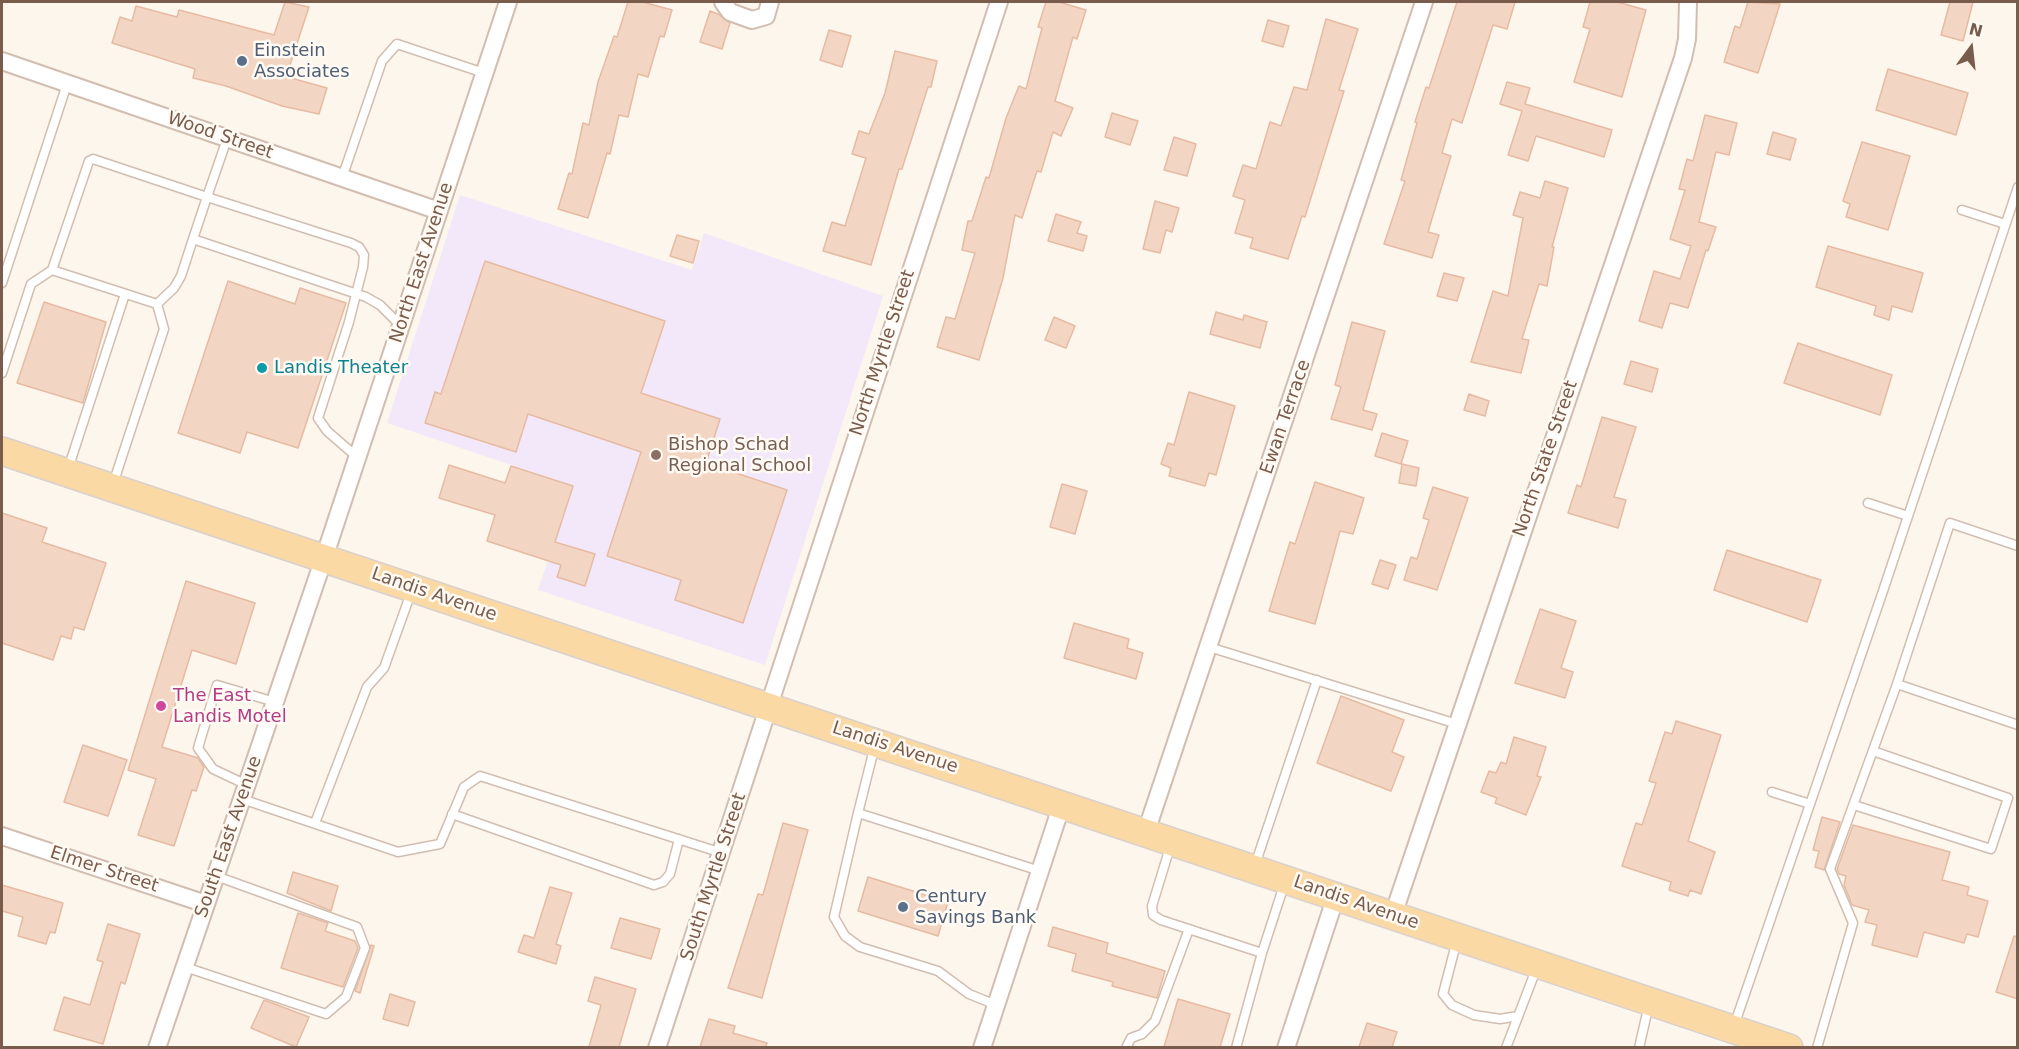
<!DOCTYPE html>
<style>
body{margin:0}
#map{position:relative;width:2019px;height:1049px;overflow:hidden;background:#fdf6ec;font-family:"DejaVu Sans",sans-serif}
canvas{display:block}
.frame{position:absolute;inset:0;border:3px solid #7a5c4d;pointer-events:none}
.north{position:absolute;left:1941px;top:18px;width:60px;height:60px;-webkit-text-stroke:4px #fffaf3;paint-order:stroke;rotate:15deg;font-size:16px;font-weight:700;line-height:24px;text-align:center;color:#7a5c4d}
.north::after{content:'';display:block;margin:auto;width:21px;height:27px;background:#7a5c4d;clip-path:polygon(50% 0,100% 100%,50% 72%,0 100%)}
</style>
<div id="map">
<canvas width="2019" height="1049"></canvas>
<div class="frame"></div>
<div class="north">N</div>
</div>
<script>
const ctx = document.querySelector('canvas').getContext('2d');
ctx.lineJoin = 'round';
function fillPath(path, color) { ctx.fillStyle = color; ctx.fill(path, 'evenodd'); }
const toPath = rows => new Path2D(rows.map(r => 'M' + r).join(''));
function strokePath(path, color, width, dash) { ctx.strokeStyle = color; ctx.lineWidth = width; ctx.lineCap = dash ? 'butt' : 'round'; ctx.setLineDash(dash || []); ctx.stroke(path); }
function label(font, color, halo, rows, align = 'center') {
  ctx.font = font + ' "DejaVu Sans",sans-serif'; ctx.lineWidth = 5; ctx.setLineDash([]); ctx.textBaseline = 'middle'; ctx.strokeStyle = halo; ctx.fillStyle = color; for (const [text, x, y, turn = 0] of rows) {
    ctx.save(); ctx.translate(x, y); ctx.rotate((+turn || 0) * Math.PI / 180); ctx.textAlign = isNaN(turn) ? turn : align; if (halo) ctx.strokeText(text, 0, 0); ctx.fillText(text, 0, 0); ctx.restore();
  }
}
const education = toPath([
 [460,195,692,270,704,233,883,296,765,665,538,590,573,486,387,423]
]);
const building = toPath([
 [285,2,309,7,289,68,293,70,291,78,327,88,319,114,282,106,226,86,193,78,195,69,112,43,120,17,132,21,136,6,177,17,179,10,274,35,285,2],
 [628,2,643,2,672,10,664,37,660,36,648,77,638,74,628,117,619,115,610,154,607,153,588,218,558,209,569,173,572,174,583,123,589,125,598,82,614,36,617,37,628,2],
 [1046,2,1059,2,1086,10,1077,39,1073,37,1055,101,1073,108,1061,136,1053,132,1041,172,1037,171,1022,218,1015,215,1003,278,979,360,937,347,946,317,955,319,975,253,962,250,968,221,972,221,986,177,989,178,1006,118,1019,86,1026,89,1042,28,1038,27,1046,2],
 [1457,2,1515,2,1507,29,1493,25,1462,123,1452,119,1442,153,1451,156,1428,232,1439,235,1432,258,1384,244,1405,181,1401,180,1417,123,1415,122,1426,87,1429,88,1457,2],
 [1590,2,1617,2,1646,10,1622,97,1574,82,1590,29,1583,27,1590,2],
 [1748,2,1780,4,1758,73,1724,62,1735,26,1740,28,1748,2],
 [1950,2,1973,2,1963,41,1941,35,1950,2],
 [710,11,718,14,730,23,722,49,700,42,710,11],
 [1326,19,1358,29,1339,90,1344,91,1305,217,1302,216,1288,259,1250,248,1253,238,1235,233,1245,200,1233,196,1243,165,1256,169,1270,122,1281,126,1294,87,1307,90,1326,19],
 [1268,20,1289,26,1283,47,1262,41,1268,20],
 [829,30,851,36,842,67,820,60,829,30],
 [895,51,937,61,931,87,928,87,902,169,899,169,871,265,823,251,832,222,845,226,866,158,852,154,859,131,869,134,885,93,895,51],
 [1888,69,1968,93,1956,135,1876,110,1888,69],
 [1507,82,1530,88,1525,104,1612,130,1604,157,1536,136,1528,161,1508,155,1522,111,1500,104,1507,82],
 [1112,113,1138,121,1130,145,1105,137,1112,113],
 [1705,115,1737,123,1729,155,1716,152,1699,222,1716,227,1708,251,1706,250,1688,308,1670,303,1662,328,1639,321,1654,271,1680,279,1691,246,1670,239,1685,190,1679,189,1687,159,1693,161,1705,115],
 [1773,132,1796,139,1790,160,1767,154,1773,132],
 [1174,137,1196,144,1187,176,1164,170,1174,137],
 [1862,142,1910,156,1888,230,1846,217,1850,204,1843,201,1862,142],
 [1545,181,1568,188,1552,247,1554,247,1547,286,1539,284,1522,339,1529,340,1521,373,1471,362,1493,291,1508,296,1523,218,1513,215,1520,192,1540,198,1545,181],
 [1155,201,1179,208,1172,232,1166,230,1160,253,1143,249,1155,201],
 [1056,214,1081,222,1077,233,1087,236,1083,251,1048,241,1056,214],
 [677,235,699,241,693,263,670,256,677,235],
 [1828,246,1923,273,1912,312,1892,306,1889,320,1874,315,1876,306,1816,287,1828,246],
 [485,261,665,321,641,393,720,419,706,463,787,490,743,623,675,600,681,580,607,556,641,452,528,414,516,452,425,423,435,392,441,394,485,261],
 [1444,273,1464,278,1457,301,1437,296,1444,273],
 [228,281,295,304,300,288,346,303,298,448,247,432,240,453,178,433,228,281],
 [44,302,106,322,83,403,17,383,44,302],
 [1216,312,1243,320,1244,315,1267,322,1260,348,1210,334,1216,312],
 [1054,317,1075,326,1066,348,1045,340,1054,317],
 [1352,322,1385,331,1363,410,1377,414,1372,430,1331,419,1341,387,1335,385,1352,322],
 [1798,343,1892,375,1880,415,1784,383,1798,343],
 [1631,361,1658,369,1652,392,1624,384,1631,361],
 [1189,392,1235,406,1216,475,1209,473,1205,486,1169,476,1171,468,1161,464,1168,443,1174,445,1189,392],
 [1469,394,1489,401,1485,416,1464,410,1469,394],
 [1602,417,1636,427,1614,497,1626,500,1618,528,1568,513,1577,485,1581,487,1602,417],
 [1382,433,1408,441,1401,464,1375,456,1382,433],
 [1402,464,1419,468,1416,486,1399,483,1402,464],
 [449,465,505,483,511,466,573,486,555,542,595,554,585,586,557,577,561,565,487,541,495,515,439,498,449,465],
 [1315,482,1364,498,1353,534,1340,531,1315,624,1269,611,1290,542,1295,544,1315,482],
 [1062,484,1087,491,1075,534,1050,527,1062,484],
 [1433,487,1468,498,1437,590,1404,580,1411,557,1417,559,1429,520,1423,518,1433,487],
 [2,513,47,528,42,542,106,563,84,630,74,627,71,639,61,636,53,660,2,643,2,513],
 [1727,550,1821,580,1807,622,1714,590,1727,550],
 [1380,560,1396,565,1388,589,1372,584,1380,560],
 [186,581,255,603,236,664,192,650,162,747,198,758,204,767,196,791,192,790,174,846,138,835,156,779,128,770,186,581],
 [1540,609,1576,621,1561,668,1573,672,1565,698,1515,683,1540,609],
 [1074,623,1129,639,1127,648,1143,653,1136,679,1064,658,1074,623],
 [1341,696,1404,720,1392,752,1404,757,1391,791,1317,763,1341,696],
 [1676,721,1721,735,1688,841,1715,852,1701,894,1690,890,1688,896,1669,890,1671,882,1622,866,1636,823,1642,825,1656,783,1649,781,1665,732,1672,734,1676,721],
 [1514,737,1546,747,1537,776,1541,777,1526,815,1495,803,1497,798,1481,792,1489,771,1496,773,1501,762,1506,764,1514,737],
 [83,745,127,760,108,816,64,802,83,745],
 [1822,817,1840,822,1824,870,1815,867,1819,851,1813,850,1822,817],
 [783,823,808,830,762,998,728,988,758,894,763,895,783,823],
 [1853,825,1950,852,1942,880,1969,887,1967,895,1988,901,1978,937,1967,934,1964,943,1924,932,1917,957,1872,945,1877,925,1865,922,1869,910,1852,905,1844,885,1846,876,1839,874,1837,869,1853,825],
 [293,872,338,886,331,911,287,893,293,872],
 [868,877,948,902,938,936,858,911,868,877],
 [2,885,63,903,55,933,50,932,46,944,18,936,23,917,2,911,2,885],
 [550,887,572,893,556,944,561,946,556,964,518,952,524,935,534,938,550,887],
 [298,913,328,923,325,931,355,941,358,948,343,987,281,968,298,913],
 [620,918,660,929,651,959,611,948,620,918],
 [108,924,140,934,125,984,121,982,103,1044,54,1030,64,997,90,1005,103,962,97,960,108,924],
 [1053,927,1108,943,1106,953,1165,971,1157,998,1112,986,1113,982,1072,971,1076,954,1048,946,1053,927],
 [2014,936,2018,937,2018,999,1996,992,2014,936],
 [371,945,374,946,360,993,355,991,371,945],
 [595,977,636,989,619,1047,589,1047,601,1005,588,1001,595,977],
 [390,994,415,1002,408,1026,383,1019,390,994],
 [1178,999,1230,1014,1220,1047,1164,1047,1178,999],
 [264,1000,309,1017,296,1047,251,1028,264,1000],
 [709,1019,735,1026,733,1033,767,1043,766,1047,700,1047,709,1019],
 [1367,1023,1397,1032,1392,1047,1359,1047,1367,1023]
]);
const lane = toPath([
 [227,139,207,197,193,239,181,276,174,288,157,304,52,270,89,161,93,159,207,197,351,243,359,247,364,255,363,267,349,322,318,418,327,431,357,457],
 [342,178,382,61,397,44,484,73],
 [1962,210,2005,224],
 [193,239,366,297,380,305,401,326],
 [2,283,67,84],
 [2,373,31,284,52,270],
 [68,469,125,294],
 [113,484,164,329,157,304],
 [1868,503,1908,516],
 [1209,647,1457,724],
 [1897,684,2018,725],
 [875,745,858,813,1040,871],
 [247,785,213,769,198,748,217,685,275,702],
 [1772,792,1810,804],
 [242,799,398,852,440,844,464,787,480,776,722,853],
 [1854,805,1991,849,2008,798,1873,751],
 [858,813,834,917,845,936,860,947,938,971,969,994,996,1005],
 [452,814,654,885,663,882,670,874,679,839],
 [315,823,367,687,384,668,412,590],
 [1171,844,1152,906,1153,915,1161,920,1262,953,1285,882],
 [1255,865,1317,680],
 [1457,940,1443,994,1452,1005,1474,1015,1500,1019,1518,1016],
 [185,967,326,1014,346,997,365,948,357,927,216,876],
 [1734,1026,1883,591,2018,187],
 [1126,1048,1131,1038,1142,1034,1155,1021,1189,929],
 [1236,1048,1262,953],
 [1506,1048,1537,967],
 [1639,1048,1649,1004],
 [1817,1048,1853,923,1830,869,1897,684,1950,523,2018,546]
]);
const street = toPath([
 [723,2,730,12,752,20,766,16,770,2],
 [2,61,439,211],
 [1146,832,1424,2],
 [2,836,206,904],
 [1393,915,1683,58,1687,39,1688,2],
 [157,1048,324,558,508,2],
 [657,1048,999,2],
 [982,1048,1062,804],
 [1286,1048,1336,896]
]);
const primary = toPath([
 [2,451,1789,1048]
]);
const markers = [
 [242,61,6,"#5c6f8a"],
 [262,368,6,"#0f9aa8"],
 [656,455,6,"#8d6e63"],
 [161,706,6,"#d1479c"],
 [903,907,6,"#5c6f8a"]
];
const serviceNames = [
 ["Einstein",254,51],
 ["Associates",254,72],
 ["Century",915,897],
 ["Savings Bank",915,918]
];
const streetNames = [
 ["Wood Street",220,136,19],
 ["North East Avenue",422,263,-72],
 ["North Myrtle Street",883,353,-72],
 ["Ewan Terrace",1286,417,-71],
 ["North State Street",1546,459,-71],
 ["Landis Avenue",434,595,19],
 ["Landis Avenue",895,748,18],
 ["South East Avenue",229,837,-71],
 ["Elmer Street",104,870,18],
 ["South Myrtle Street",714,877,-72],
 ["Landis Avenue",1356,903,19]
];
const cultureNames = [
 ["Landis Theater",274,368]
];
const educationNames = [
 ["Bishop Schad",668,445],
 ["Regional School",668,466]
];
const hotelNames = [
 ["The East",173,696],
 ["Landis Motel",173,717]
];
fillPath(education, '#f3e8fa');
fillPath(building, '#f3d5c3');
strokePath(building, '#e6bba3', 1.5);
strokePath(lane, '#d1beb0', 11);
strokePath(street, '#d1beb0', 20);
strokePath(primary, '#dad1cd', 30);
strokePath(lane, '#fff', 8);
strokePath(street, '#fff', 16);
strokePath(primary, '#fbd9a5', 27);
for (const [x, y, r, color] of markers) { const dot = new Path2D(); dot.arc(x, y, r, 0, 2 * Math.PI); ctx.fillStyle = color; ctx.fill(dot); strokePath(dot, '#fffaf3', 2); }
label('18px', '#4e5e75', '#fffaf3', serviceNames, 'left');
label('18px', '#7a5c4d', '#fffaf3', streetNames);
label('18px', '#0d838f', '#fffaf3', cultureNames, 'left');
label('18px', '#785e54', '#fffaf3', educationNames, 'left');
label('18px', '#b23c85', '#fffaf3', hotelNames, 'left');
</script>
